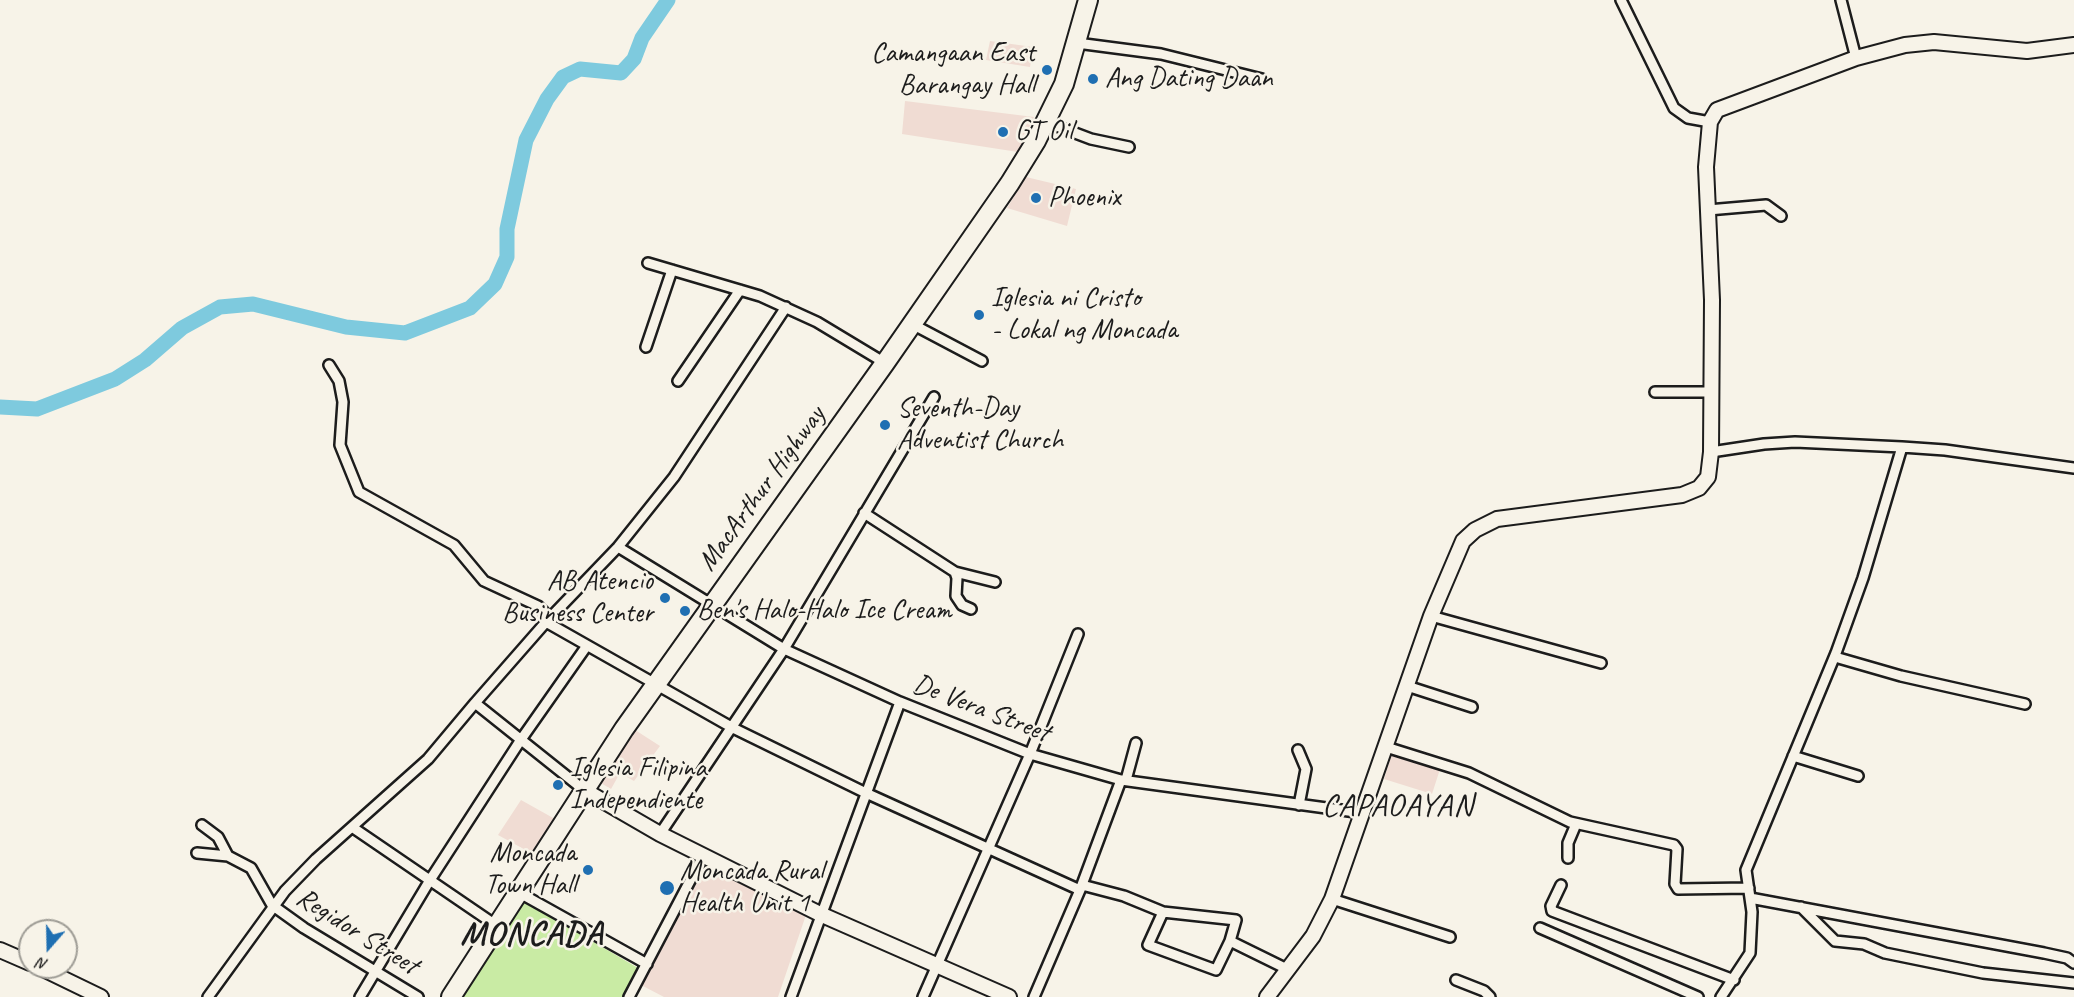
<!DOCTYPE html>
<style>
body{margin:0}
#map{position:relative;width:2074px;height:997px;overflow:hidden;background:#f7f3e8;font-family:Caveat,sans-serif}
canvas{display:block}
.north{position:absolute;left:18px;top:919px;width:60px;height:60px;box-sizing:border-box;background:#f7f3e8;border:2px solid #9f9d96;border-radius:50%;rotate:200deg;font-size:16px;font-weight:700;line-height:24px;text-align:center;color:#1c1c1c}
.north::after{content:'';display:block;margin:auto;width:21px;height:27px;background:#1f6fb2;clip-path:polygon(50% 0,100% 100%,50% 72%,0 100%)}
</style>
<div id="map">
<canvas width="2074" height="997"></canvas>
<div class="north">N</div>
</div>
<script>
const ctx = document.querySelector('canvas').getContext('2d');
ctx.lineJoin = 'round';
function fillPath(path, color) { ctx.fillStyle = color; ctx.fill(path, 'evenodd'); }
const toPath = rows => new Path2D(rows.map(r => 'M' + r).join(''));
function strokePath(path, color, width, dash) { ctx.strokeStyle = color; ctx.lineWidth = width; ctx.lineCap = dash ? 'butt' : 'round'; ctx.setLineDash(dash || []); ctx.stroke(path); }
function label(font, color, halo, rows, align = 'center') {
  ctx.font = font + ' Caveat,sans-serif'; ctx.lineWidth = 5; ctx.setLineDash([]); ctx.textBaseline = 'middle'; ctx.strokeStyle = halo; ctx.fillStyle = color; for (const [text, x, y, turn = 0] of rows) {
    ctx.save(); ctx.translate(x, y); ctx.rotate((+turn || 0) * Math.PI / 180); ctx.textAlign = isNaN(turn) ? turn : align; if (halo) ctx.strokeText(text, 0, 0); ctx.fillText(text, 0, 0); ctx.restore();
  }
}
const built = toPath([
 [990,41,1033,47,1030,67,986,60],
 [905,101,1034,117,1018,152,902,134],
 [1026,177,1076,189,1067,226,1007,208],
 [632,728,660,746,634,781,620,773,611,789,599,782],
 [1393,751,1441,766,1432,794,1384,779],
 [521,800,555,819,533,854,498,835],
 [708,862,807,912,778,997,664,997,641,985]
]);
const green = toPath([
 [522,900,638,968,622,997,462,997]
]);
const river = toPath([
 [0,407,37,409,115,379,145,360,182,328,220,307,253,304,346,327,405,333,470,308,495,284,507,257,507,229,526,140,547,99,563,77,580,69,621,73,634,59,642,38,668,0]
]);
const street = toPath([
 [1621,0,1674,108,1688,118,1710,122],
 [1841,0,1856,58],
 [1077,43,1161,54,1262,79],
 [1046,122,1091,139,1129,147],
 [1708,210,1766,205,1781,216],
 [648,263,760,296,817,322,885,363],
 [912,324,982,361],
 [646,347,672,270],
 [329,365,339,381,343,402,340,445,359,492,454,545,484,581,538,606,544,612,546,622,733,728,866,793,1080,890],
 [678,381,740,290],
 [1655,392,1711,392],
 [1902,447,1945,450,2074,468],
 [1711,452,1764,444,1795,442,1902,447,1863,578,1836,653,1746,870,1752,912,1750,953,1721,997],
 [864,513,955,572,995,582],
 [618,547,784,649,900,702,1030,754,1121,780,1363,813],
 [955,572,957,578,956,596,962,605,971,609],
 [1431,616,1601,663],
 [1835,657,1901,676,2025,704],
 [1407,686,1472,707],
 [1386,747,1469,773,1570,822,1674,845,1677,849,1675,884,1678,889,1749,888],
 [1298,750,1306,769,1299,805],
 [1793,756,1858,776],
 [1126,780,1136,743],
 [584,790,475,703,546,622,618,547,674,477,786,307],
 [202,825,218,837,228,856,251,868,272,905,304,928,418,997],
 [352,827,497,926],
 [660,834,784,649,934,397],
 [197,853,228,856],
 [1568,858,1568,843,1576,824],
 [1082,885,1124,896,1163,912],
 [1561,885,1551,906,1552,911,1734,980],
 [518,892,647,964],
 [1750,898,2044,953,2067,958,2074,963],
 [1332,899,1450,937],
 [1801,907,1835,941,1864,944,1885,953,1983,973,2074,983],
 [1540,928,1698,997],
 [1230,941,1236,920,1163,912,1148,945,1216,970,1230,941,1287,969],
 [1456,980,1484,991,1490,997],
 [208,997,285,891,316,859,428,759,475,703],
 [360,997,430,880,520,741,586,647],
 [629,997,703,856],
 [791,997,900,702],
 [923,997,1030,754,1078,634],
 [1034,997,1080,890,1121,780]
]);
const secondary = toPath([
 [584,790,660,834,820,914,1009,997],
 [0,950,30,963],
 [39,967,101,997],
 [1267,997,1313,936,1332,899,1431,616,1463,541,1475,530,1497,519,1682,495,1699,488,1708,477,1711,452,1712,300,1706,167,1710,122,1717,110,1856,58,1905,45,1934,42,2027,51,2074,45]
]);
const highway = toPath([
 [451,997,624,729,885,363,1010,183,1036,141,1064,84,1088,0]
]);
const markers = [
 [1047,70,6,"#1f6fb2"],
 [1093,79,6,"#1f6fb2"],
 [1003,132,6,"#1f6fb2"],
 [1036,198,6,"#1f6fb2"],
 [979,315,6,"#1f6fb2"],
 [885,425,6,"#1f6fb2"],
 [665,598,6,"#1f6fb2"],
 [685,611,6,"#1f6fb2"],
 [558,785,6,"#1f6fb2"],
 [588,870,6,"#1f6fb2"],
 [667,888,8,"#1f6fb2"]
];
const poiNames = [
 ["Camangaan East",1035,54,"right"],
 ["Barangay Hall",1035,86,"right"],
 ["Ang Dating Daan",1105,79],
 ["GT Oil",1015,132],
 ["Phoenix",1048,198],
 ["Iglesia ni Cristo",991,299],
 ["- Lokal ng Moncada",991,331],
 ["Seventh-Day",897,409],
 ["Adventist Church",897,441],
 ["AB Atencio",653,582,"right"],
 ["Business Center",653,614,"right"],
 ["Ben's Halo-Halo Ice Cream",697,611],
 ["Iglesia Filipina",570,769],
 ["Independiente",570,801],
 ["Moncada",576,854,"right"],
 ["Town Hall",576,886,"right"],
 ["Moncada Rural",680,872],
 ["Health Unit 1",680,904]
];
const streetNames = [
 ["MacArthur Highway",762,489,-54],
 ["De Vera Street",981,709,21],
 ["Regidor Street",357,932,32]
];
const quarterNames = [
 ["CAPAOAYAN",1398,807]
];
const districtNames = [
 ["MONCADA",532,935]
];
fillPath(built, '#f0dcd3');
fillPath(green, '#c9eba4');
strokePath(river, '#7ecade', 15);
strokePath(street, '#1c1c1c', 14);
strokePath(secondary, '#1c1c1c', 18);
strokePath(highway, '#1c1c1c', 22);
strokePath(street, '#f7f3e8', 9);
strokePath(secondary, '#f7f3e8', 14);
strokePath(highway, '#f7f3e8', 18);
for (const [x, y, r, color] of markers) { const dot = new Path2D(); dot.arc(x, y, r, 0, 2 * Math.PI); ctx.fillStyle = color; ctx.fill(dot); strokePath(dot, '#f7f3e8', 2); }
label('28px', '#1c1c1c', '#f7f3e8', poiNames, 'left');
label('28px', '#1c1c1c', '#f7f3e8', streetNames);
ctx.letterSpacing = '1.5px';
label('32px', '#1c1c1c', '#f7f3e8', quarterNames);
ctx.letterSpacing = '0px';
ctx.letterSpacing = '1.5px';
label('bold 34px', '#1c1c1c', '#f7f3e8', districtNames);
ctx.letterSpacing = '0px';
</script>
